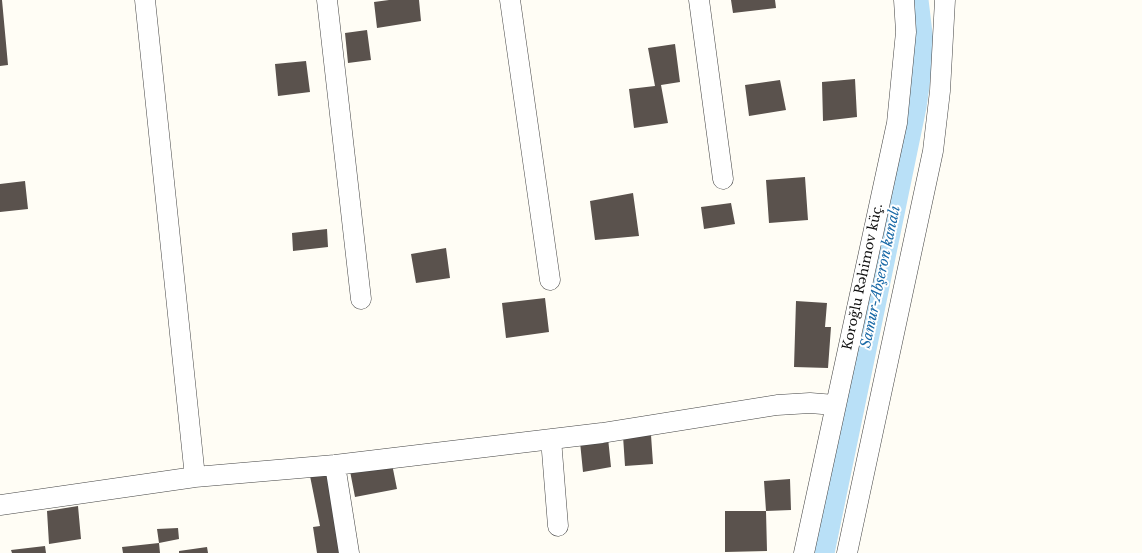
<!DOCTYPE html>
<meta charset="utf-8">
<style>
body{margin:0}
canvas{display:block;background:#fffdf5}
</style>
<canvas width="1142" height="553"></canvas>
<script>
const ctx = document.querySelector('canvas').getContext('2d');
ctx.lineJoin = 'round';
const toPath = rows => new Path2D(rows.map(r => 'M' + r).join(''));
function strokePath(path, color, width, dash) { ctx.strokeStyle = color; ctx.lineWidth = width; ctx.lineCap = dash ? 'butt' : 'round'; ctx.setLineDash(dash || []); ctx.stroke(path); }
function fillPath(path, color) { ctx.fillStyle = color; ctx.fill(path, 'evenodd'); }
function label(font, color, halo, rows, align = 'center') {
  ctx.font = font + ' "Libre Baskerville",serif'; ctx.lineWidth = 4; ctx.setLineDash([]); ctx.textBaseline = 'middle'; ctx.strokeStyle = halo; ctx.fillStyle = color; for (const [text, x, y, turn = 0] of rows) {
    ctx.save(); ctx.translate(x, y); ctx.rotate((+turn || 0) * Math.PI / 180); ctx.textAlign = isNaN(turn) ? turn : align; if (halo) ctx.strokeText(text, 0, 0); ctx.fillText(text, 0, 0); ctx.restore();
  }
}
const canal = toPath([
 [824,553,916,107,924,50,918,0]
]);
const building = toPath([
 [0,0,2,0,8,65,0,66],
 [389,0,419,0,421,21,377,28,374,2],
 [731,0,775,0,776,8,733,13],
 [367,30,371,60,348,63,345,33],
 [675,44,680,82,661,85,668,123,634,128,629,89,655,86,648,48],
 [306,61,310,92,278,96,275,64],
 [855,79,857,117,823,121,822,82],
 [780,80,786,110,749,116,745,85],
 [805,177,808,220,769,223,766,180],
 [25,181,28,209,0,212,0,184],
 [633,193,639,236,595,240,590,201],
 [731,203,735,224,704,229,701,207],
 [327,229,328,247,293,251,292,233],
 [446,248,450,278,416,283,411,254],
 [545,298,549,332,506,338,502,303],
 [796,301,827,303,825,327,831,327,828,368,794,367],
 [651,435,653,464,625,466,623,436],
 [608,438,611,467,583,472,580,442],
 [392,464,397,489,355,497,350,471],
 [331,472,344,553,317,553,313,527,320,526,310,476],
 [790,479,791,510,766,511,764,481],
 [78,506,81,539,49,544,47,511],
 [725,511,766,511,767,551,725,552],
 [178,528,179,539,159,543,160,553,123,553,122,547,159,543,157,529],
 [45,546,46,553,12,553,11,550],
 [207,547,208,553,179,553,179,551]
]);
const street = toPath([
 [145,0,195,477],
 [327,0,361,299],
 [510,0,550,280],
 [699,0,723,179],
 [551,439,558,526],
 [335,465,349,553],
 [0,505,195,477,335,465,602,433,777,405,810,403,835,405],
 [804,553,897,123,906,32,904,0],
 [847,553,933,151,940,91,945,0]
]);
const streetNames = [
 ["Koroğlu Rəhimov küç.",863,277,-78]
];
const waterNames = [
 ["Samur-Abşeron kanalı",881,277,-78]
];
strokePath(canal, '#b9e0f7', 21);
fillPath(building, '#5a524d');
strokePath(street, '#444', 21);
strokePath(street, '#fff', 20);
label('13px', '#111', '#fff', streetNames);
label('italic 14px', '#1768a6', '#fff', waterNames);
</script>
